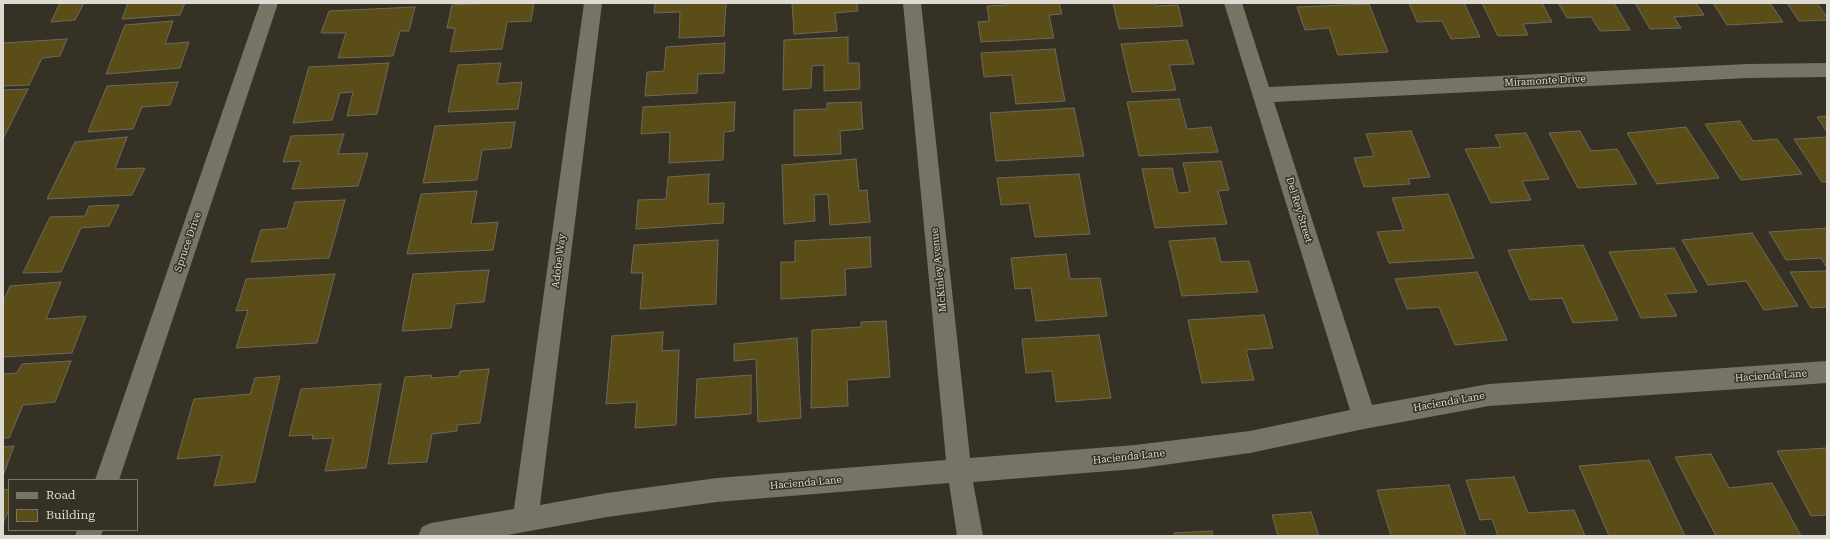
<!DOCTYPE html>
<style>
body{margin:0}
#map{position:relative;width:1830px;height:539px;overflow:hidden;background:#353225;font-family:"Roboto Serif",serif}
canvas{display:block}
.frame{position:absolute;inset:0;border:4px solid #dcdad2;pointer-events:none}
.legend{position:absolute;left:8px;top:479px;width:130px;height:52px;box-sizing:border-box;background:#353225;border:1px solid #78756a;margin:0;padding:5px 7px;list-style:none;font-size:12px;color:#dcdad2}
.legend li{display:flex;align-items:center;gap:8px;height:20px}
.legend b{width:20px;border:1px solid #78756a}
</style>
<div id="map">
<canvas width="1830" height="539"></canvas>
<div class="frame"></div>
<ul class="legend">
<li><b style="height:5px;background:#777365"></b>Road</li>
<li><b style="height:11px;background:#5b4d18"></b>Building</li>
</ul>
</div>
<script>
const ctx = document.querySelector('canvas').getContext('2d');
ctx.lineJoin = 'round';
function fillPath(path, color) { ctx.fillStyle = color; ctx.fill(path, 'evenodd'); }
const toPath = rows => new Path2D(rows.map(r => 'M' + r).join(''));
function strokePath(path, color, width, dash) { ctx.strokeStyle = color; ctx.lineWidth = width; ctx.lineCap = dash ? 'butt' : 'round'; ctx.setLineDash(dash || []); ctx.stroke(path); }
function label(font, color, halo, rows, align = 'center') {
  ctx.font = font + ' "Roboto Serif",serif'; ctx.lineWidth = 3; ctx.setLineDash([]); ctx.textBaseline = 'middle'; ctx.strokeStyle = halo; ctx.fillStyle = color; for (const [text, x, y, turn = 0] of rows) {
    ctx.save(); ctx.translate(x, y); ctx.rotate((+turn || 0) * Math.PI / 180); ctx.textAlign = isNaN(turn) ? turn : align; if (halo) ctx.strokeText(text, 0, 0); ctx.fillText(text, 0, 0); ctx.restore();
  }
}
const building = toPath([
 [60,3,84,3,75,20,51,22,60,3],
 [128,3,185,3,180,15,122,19,128,3],
 [491,3,534,3,531,21,507,22,502,49,450,52,455,28,447,28,452,5,491,3],
 [655,3,726,3,724,36,679,38,680,12,654,13,655,3],
 [792,3,857,3,858,11,835,13,837,31,794,34,792,3],
 [1006,3,1059,3,1062,14,1049,15,1054,38,981,42,978,22,989,21,987,6,1007,5,1006,3],
 [1113,3,1155,3,1156,6,1178,5,1183,26,1119,29,1113,3],
 [1409,3,1464,3,1480,37,1451,39,1442,21,1417,22,1409,3],
 [1482,3,1542,3,1552,22,1523,24,1528,35,1498,36,1482,3],
 [1558,3,1614,3,1630,30,1600,31,1591,17,1567,18,1558,3],
 [1635,3,1696,3,1704,15,1674,17,1681,28,1650,29,1635,3],
 [1713,3,1770,3,1783,22,1727,25,1713,3],
 [1787,3,1819,3,1817,3,1827,17,1827,20,1799,21,1787,3],
 [1369,4,1388,52,1338,55,1329,28,1305,30,1297,7,1369,4],
 [415,7,409,31,400,31,393,56,338,58,346,33,321,33,329,11,415,7],
 [173,21,165,44,189,42,180,68,106,74,125,25,173,21],
 [848,37,848,63,859,63,860,89,824,91,824,65,812,66,811,88,783,90,784,40,848,37],
 [67,39,60,56,42,58,29,85,3,86,3,43,67,39],
 [1187,40,1194,64,1169,65,1176,90,1132,92,1121,44,1187,40],
 [725,43,724,73,698,74,697,93,645,96,647,72,664,71,666,47,725,43],
 [1055,49,1065,101,1016,104,1012,75,984,77,981,53,1055,49],
 [389,63,377,114,347,116,353,92,340,93,332,120,293,123,309,67,389,63],
 [501,63,497,84,522,82,518,109,448,112,458,65,501,63],
 [178,82,170,105,142,107,133,129,88,132,107,86,178,82],
 [28,89,4,137,3,137,3,90,28,89],
 [1179,99,1187,129,1211,127,1218,152,1139,156,1127,102,1179,99],
 [735,102,734,131,724,132,723,160,669,163,670,132,641,134,643,107,735,102],
 [861,102,863,129,840,131,841,154,794,156,794,110,827,109,827,103,861,102],
 [1074,108,1084,156,996,161,990,113,1074,108],
 [1827,116,1827,132,1817,117,1827,116],
 [1740,121,1753,141,1777,139,1802,174,1741,180,1705,124,1740,121],
 [515,122,511,148,482,150,477,180,423,183,435,126,515,122],
 [1686,127,1719,178,1657,184,1627,133,1686,127],
 [1411,131,1430,177,1408,179,1410,184,1364,187,1354,158,1374,156,1366,134,1411,131],
 [1580,131,1591,151,1617,149,1637,184,1578,188,1549,133,1580,131],
 [1526,133,1549,179,1522,181,1531,200,1491,203,1465,149,1501,147,1495,135,1526,133],
 [344,134,338,154,368,153,358,186,292,189,301,161,283,162,291,136,344,134],
 [127,137,115,169,145,168,132,195,47,199,75,142,127,137],
 [1827,137,1827,182,1822,182,1794,139,1827,137],
 [856,159,859,191,867,190,870,222,830,225,828,194,814,195,815,221,784,224,782,165,856,159],
 [1221,161,1229,190,1218,191,1227,224,1155,228,1142,169,1172,168,1178,193,1190,192,1183,163,1221,161],
 [709,174,708,204,724,203,723,223,636,229,638,200,666,199,668,177,709,174],
 [1079,174,1090,234,1035,237,1029,203,1001,205,997,178,1079,174],
 [477,191,471,224,498,222,493,250,407,254,421,194,477,191],
 [1448,194,1474,258,1389,263,1377,232,1404,230,1392,198,1448,194],
 [345,200,329,258,251,262,261,230,287,228,295,202,345,200],
 [119,205,109,226,81,228,61,272,23,273,50,217,85,216,89,206,119,205],
 [1827,228,1827,268,1821,258,1786,260,1769,232,1827,228],
 [1752,233,1798,306,1764,310,1746,281,1708,285,1682,240,1752,233],
 [870,237,871,267,845,269,846,295,781,299,781,262,795,262,795,241,870,237],
 [1215,238,1221,262,1249,261,1258,292,1182,296,1169,241,1215,238],
 [718,240,716,304,640,309,643,273,631,273,634,245,718,240],
 [1583,245,1618,320,1573,323,1562,298,1530,300,1508,250,1583,245],
 [1674,248,1697,292,1665,294,1677,316,1641,318,1609,252,1674,248],
 [1066,254,1070,279,1100,278,1107,316,1036,321,1031,288,1015,289,1011,258,1066,254],
 [489,270,484,302,455,304,451,328,402,331,413,274,489,270],
 [1825,271,1827,275,1827,307,1811,308,1790,272,1825,271],
 [1477,272,1507,340,1455,345,1439,307,1407,309,1395,279,1477,272],
 [335,274,317,343,236,348,248,310,236,311,246,279,335,274],
 [61,282,46,319,86,316,72,353,3,357,3,302,10,286,61,282],
 [1264,315,1273,348,1246,350,1254,380,1202,383,1188,320,1264,315],
 [886,321,890,377,847,380,848,406,811,408,812,330,861,327,861,322,886,321],
 [663,332,662,351,679,350,676,425,635,428,637,402,606,404,612,336,663,332],
 [1099,335,1111,398,1056,402,1052,371,1026,373,1022,339,1099,335],
 [797,338,801,418,758,422,756,359,734,361,734,344,797,338],
 [71,361,55,402,23,405,9,438,3,438,3,374,17,373,22,364,71,361],
 [489,369,480,423,457,425,457,431,432,434,427,462,388,464,405,377,432,375,431,378,459,376,460,371,489,369],
 [751,375,751,414,695,418,697,379,751,375],
 [280,376,255,482,214,486,222,455,177,459,194,399,250,394,255,378,280,376],
 [381,384,366,468,325,471,333,438,312,439,313,435,289,436,301,389,381,384],
 [14,446,3,476,3,447,14,446],
 [1827,448,1827,515,1811,516,1777,451,1827,448],
 [1711,454,1729,488,1772,483,1801,536,1716,536,1675,457,1711,454],
 [1649,460,1685,536,1609,536,1579,466,1649,460],
 [1514,477,1528,513,1574,510,1585,536,1498,536,1492,519,1480,520,1466,480,1514,477],
 [1449,485,1466,536,1391,536,1377,490,1449,485],
 [3,489,9,490,9,510,3,523,3,489],
 [1311,512,1319,536,1278,536,1272,515,1311,512],
 [1212,531,1213,536,1175,536,1174,533,1212,531]
]);
const minor = toPath([
 [260,3,278,3,119,480,95,480,260,3],
 [584,3,602,3,540,505,607,493,717,478,946,460,903,3,921,3,970,458,1135,445,1250,431,1350,410,1224,3,1242,3,1269,87,1748,64,1827,63,1827,77,1748,78,1274,102,1372,405,1489,384,1827,361,1827,383,1489,406,1364,429,1250,453,1135,469,973,482,983,536,957,536,949,483,717,502,607,517,502,536,418,536,422,527,431,523,514,509,584,3],
 [77,530,103,530,101,536,75,536,77,530]
]);
const streetNames = [
 ["Miramonte Drive",1545,81,-3],
 ["Del Rey Street",1299,210,73],
 ["Spruce Drive",188,242,-71],
 ["Adobe Way",559,261,-83],
 ["McKinley Avenue",939,270,-96],
 ["Hacienda Lane",1771,376,-4],
 ["Hacienda Lane",1449,402,-10],
 ["Hacienda Lane",1129,457,-6],
 ["Hacienda Lane",806,483,-5]
];
fillPath(building, '#5b4d18');
strokePath(building, '#6d695c', 1);
fillPath(minor, '#777365');
label('10px', '#dcdad2', '#353225', streetNames);
</script>
